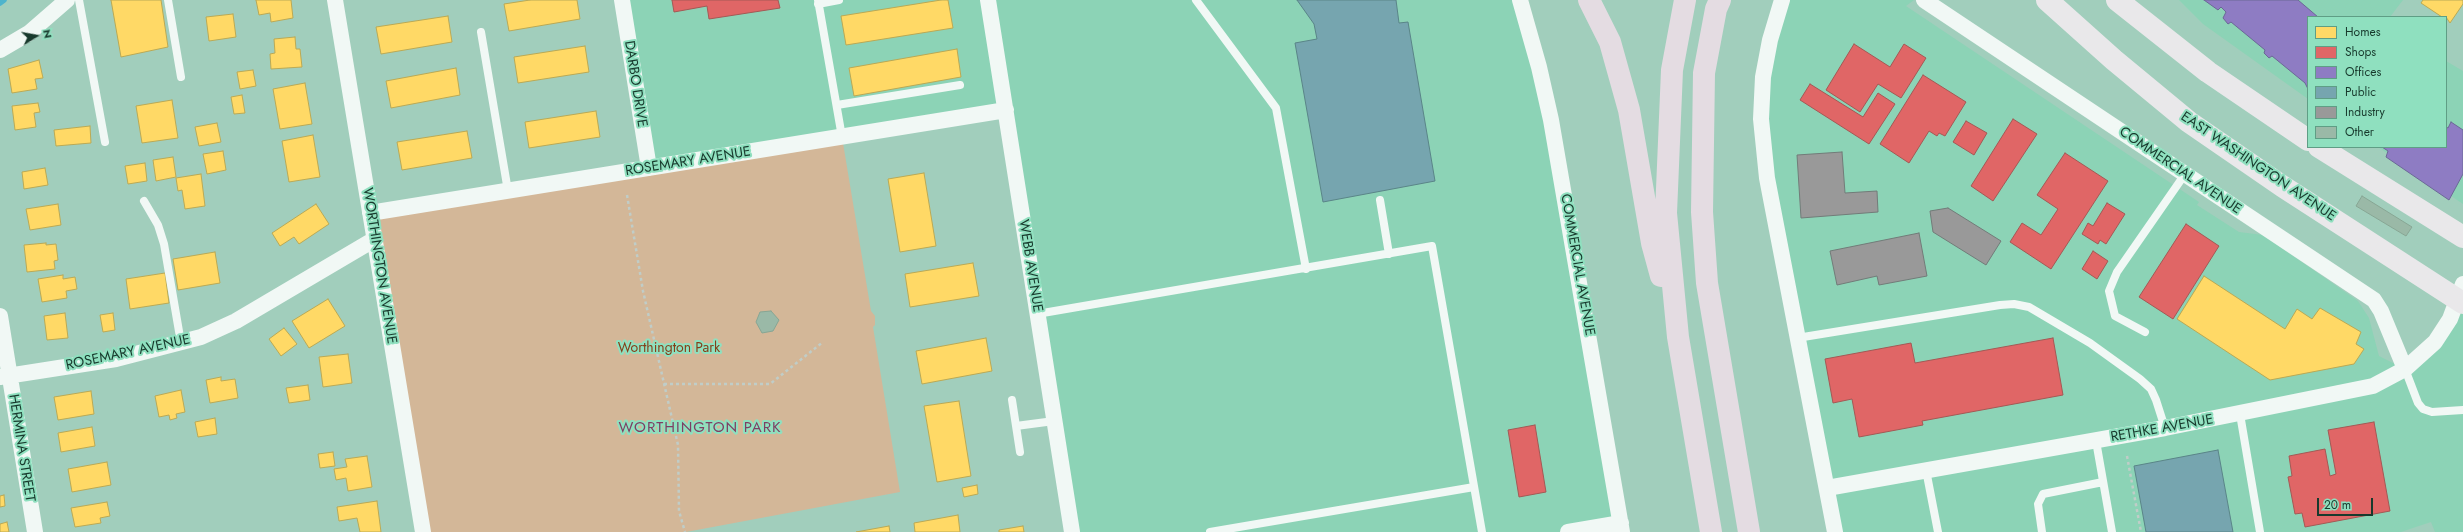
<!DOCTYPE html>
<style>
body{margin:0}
#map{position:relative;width:2463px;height:532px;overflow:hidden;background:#a1cebc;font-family:Jost,sans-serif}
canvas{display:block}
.legend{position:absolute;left:2307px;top:16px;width:140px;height:132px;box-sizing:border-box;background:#8fe0bf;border:1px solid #5f9e85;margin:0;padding:5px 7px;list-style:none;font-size:12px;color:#183a2d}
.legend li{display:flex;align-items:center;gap:8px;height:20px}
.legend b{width:20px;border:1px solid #5f9e85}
.north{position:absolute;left:16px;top:16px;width:40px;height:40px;-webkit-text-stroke:3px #8fe0bf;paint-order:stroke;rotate:79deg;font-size:11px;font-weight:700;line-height:16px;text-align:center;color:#183a2d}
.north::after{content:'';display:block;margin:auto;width:14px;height:18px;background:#183a2d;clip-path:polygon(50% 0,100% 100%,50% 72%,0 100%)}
.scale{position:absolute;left:2317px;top:498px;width:56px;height:18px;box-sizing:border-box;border:2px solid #183a2d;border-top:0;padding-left:5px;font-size:12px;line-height:14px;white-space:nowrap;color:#183a2d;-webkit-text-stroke:3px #8fe0bf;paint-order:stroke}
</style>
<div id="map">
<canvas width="2463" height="532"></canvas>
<ul class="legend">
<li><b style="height:11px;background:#ffd966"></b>Homes</li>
<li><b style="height:11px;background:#e06666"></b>Shops</li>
<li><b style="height:11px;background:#8e7cc3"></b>Offices</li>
<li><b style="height:11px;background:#76a5af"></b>Public</li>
<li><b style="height:11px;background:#999"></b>Industry</li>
<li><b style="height:11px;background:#9ab9a7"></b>Other</li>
</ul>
<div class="north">N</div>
<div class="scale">20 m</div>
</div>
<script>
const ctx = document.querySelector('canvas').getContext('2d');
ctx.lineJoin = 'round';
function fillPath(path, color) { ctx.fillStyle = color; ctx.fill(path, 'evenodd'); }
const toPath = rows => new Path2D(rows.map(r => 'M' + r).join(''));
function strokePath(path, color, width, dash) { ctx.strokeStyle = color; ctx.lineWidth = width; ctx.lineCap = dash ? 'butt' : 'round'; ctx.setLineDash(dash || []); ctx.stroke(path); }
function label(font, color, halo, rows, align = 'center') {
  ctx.font = font + ' Jost,sans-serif'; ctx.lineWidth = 4; ctx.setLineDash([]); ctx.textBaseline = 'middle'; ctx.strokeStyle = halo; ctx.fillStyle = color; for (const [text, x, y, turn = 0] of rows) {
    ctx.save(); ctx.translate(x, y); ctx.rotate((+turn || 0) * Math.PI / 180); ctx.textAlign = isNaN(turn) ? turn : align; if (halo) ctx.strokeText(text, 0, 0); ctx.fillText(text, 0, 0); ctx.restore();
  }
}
const built = toPath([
 [622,0,1520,0,1621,523,1568,532,1072,532,1006,111,649,168],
 [1782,0,1914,0,1906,6,2199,202,2197,205,2239,232,2263,235,2358,301,2369,318,2379,356,2405,369,2463,303,2463,532,2435,532,2431,522,2401,532,1835,532,1761,119],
 [2179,0,2403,0,2390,17,2308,17,2308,99,2203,24],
 [2446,61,2463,71,2463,204,2378,147,2446,147]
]);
const green = toPath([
 [842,137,871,311,875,316,875,325,873,327,900,492,686,532,423,532,370,213]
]);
const homes = toPath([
 [111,0,161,0,168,47,121,57,111,0],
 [256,0,291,0,293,18,271,22,270,13,259,15,256,0],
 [530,0,577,0,580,19,509,31,504,4,530,0],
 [941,0,948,0,953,28,846,45,841,16,941,0],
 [2423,0,2463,0,2463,4,2450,23,2446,17,2442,17,2421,3,2423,0],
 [233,14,236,37,209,41,206,17,233,14],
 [448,16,452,42,381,54,376,27,448,16],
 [295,37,296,49,300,49,302,67,271,69,270,54,275,53,274,39,295,37],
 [585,46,589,72,518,83,514,57,585,46],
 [957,49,961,77,854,96,849,68,957,49],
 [39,60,43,78,35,79,37,89,12,93,8,69,39,60],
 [456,68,460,95,391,108,386,81,456,68],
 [253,70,256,86,240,89,237,72,253,70],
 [305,83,312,124,280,129,273,89,305,83],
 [242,95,245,113,234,114,231,97,242,95],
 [172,100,178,138,142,143,136,106,172,100],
 [38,103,40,112,34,113,36,127,15,130,12,106,38,103],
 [596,111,600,137,529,148,525,122,596,111],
 [217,123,221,142,199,146,195,127,217,123],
 [90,126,91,143,56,146,54,130,90,126],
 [467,131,472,158,402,170,397,142,467,131],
 [313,135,320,177,289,182,282,141,313,135],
 [223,151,226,170,207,174,203,154,223,151],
 [173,157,176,177,156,181,153,160,173,157],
 [145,163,147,181,128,184,125,166,145,163],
 [45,168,48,185,24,189,22,172,45,168],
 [924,173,936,246,900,252,888,179,924,173],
 [201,174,205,206,185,209,182,190,178,191,176,178,201,174],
 [58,204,61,225,30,230,26,209,58,204],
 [316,204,329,224,299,244,294,237,280,246,272,233,316,204],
 [46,243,46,245,56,244,58,260,54,261,55,269,27,272,24,245,46,243],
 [215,252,220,283,178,290,173,259,215,252],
 [973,263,979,296,910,307,905,274,973,263],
 [165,273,169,303,130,309,126,279,165,273],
 [63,275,63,279,75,277,77,289,66,291,67,298,42,302,38,279,63,275],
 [2204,276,2285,329,2297,309,2312,319,2320,308,2361,332,2356,344,2364,349,2354,364,2270,380,2177,319,2204,276],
 [328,299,345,326,309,348,292,321,328,299],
 [65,313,68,338,47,340,44,316,65,313],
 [113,313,115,330,103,332,100,315,113,313],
 [284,328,297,344,281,356,269,339,284,328],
 [986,338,992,371,922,384,916,351,986,338],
 [348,354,352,383,323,387,319,357,348,354],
 [221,377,221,381,235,379,238,398,210,403,206,380,221,377],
 [308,385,310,400,289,403,286,388,308,385],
 [181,390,185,412,176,414,177,418,170,420,169,415,159,417,155,396,181,390],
 [91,391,94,414,58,420,54,397,91,391],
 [959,401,971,476,937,482,924,406,959,401],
 [215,418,217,434,198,437,195,422,215,418],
 [92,427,95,446,61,452,58,433,92,427],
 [333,452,335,466,320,468,318,454,333,452],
 [367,456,372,487,348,491,346,478,336,480,334,469,347,467,345,459,367,456],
 [107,462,111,485,72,492,68,469,107,462],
 [977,485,978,494,964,497,962,488,977,485],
 [4,495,5,506,0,507,0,496,4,495],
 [377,501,381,532,360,532,357,518,339,521,337,507,377,501],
 [107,502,110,516,100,518,101,523,75,527,71,508,107,502],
 [958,515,960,532,915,532,914,523,958,515],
 [7,522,9,532,0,532,0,524,7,522],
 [889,526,890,532,856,532,889,526],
 [1023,526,1024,532,999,532,999,530,1023,526]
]);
const shops = toPath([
 [672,0,778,0,780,8,709,19,707,6,674,12,672,0],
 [1854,44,1890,67,1904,44,1926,58,1901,98,1878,84,1860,112,1826,90,1854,44],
 [1923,75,1966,102,1945,136,1939,133,1937,136,1929,131,1909,163,1880,144,1923,75],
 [1810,84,1863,117,1878,93,1895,104,1869,144,1800,100,1810,84],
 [2013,119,2037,134,1993,201,1971,186,2013,119],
 [1966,121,1987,133,1974,155,1953,142,1966,121],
 [2065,153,2108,181,2051,269,2010,242,2022,223,2041,235,2058,209,2037,195,2065,153],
 [2107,203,2125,214,2106,244,2100,240,2098,244,2082,234,2088,223,2093,226,2107,203],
 [2186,224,2219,246,2173,319,2139,297,2186,224],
 [2093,251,2108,261,2097,279,2082,269,2093,251],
 [2053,338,2063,395,1922,421,1923,425,1859,437,1852,399,1833,403,1825,359,1911,343,1915,363,2053,338],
 [2374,422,2390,511,2305,527,2302,513,2295,514,2288,477,2292,476,2289,456,2325,449,2330,476,2336,474,2328,430,2374,422],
 [1535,425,1546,492,1519,497,1508,430,1535,425]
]);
const offices = toPath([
 [2204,0,2298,0,2318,17,2308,17,2308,89,2305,83,2272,56,2269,58,2264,53,2265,50,2231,22,2228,24,2223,18,2226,12,2221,7,2218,10,2204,0],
 [2451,122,2463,130,2463,174,2449,200,2386,157,2388,151,2382,147,2446,147,2446,127,2448,128,2451,122]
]);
const public = toPath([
 [1297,0,1396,0,1399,23,1408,22,1435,181,1323,202,1295,43,1317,39,1314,24,1297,0],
 [2218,450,2233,532,2146,532,2134,466,2218,450]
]);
const industry = toPath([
 [1842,152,1845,193,1877,191,1878,212,1801,218,1797,155,1842,152],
 [1948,208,2001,241,1986,265,1933,232,1930,211,1948,208],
 [1919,233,1927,276,1879,285,1877,276,1837,285,1830,251,1919,233]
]);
const stream = toPath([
 [0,3,4,0]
]);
const building = toPath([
 [2362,196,2412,227,2406,236,2356,206,2362,196],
 [771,311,779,320,773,331,762,333,756,322,760,312,771,311]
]);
const path = toPath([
 [627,195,643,291,678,445,679,511,685,532],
 [664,384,770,384,823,342],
 [2127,456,2141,532]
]);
const service = toPath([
 [79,0,105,142],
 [168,0,181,77],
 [818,0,842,137],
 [1196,0,1276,108,1306,269],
 [818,4,839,0],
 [481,32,508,191],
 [837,105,960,85],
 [1380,200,1389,254],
 [144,201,158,225,164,244,181,343],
 [1037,314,1432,246,1482,532],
 [2145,332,2115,316,2109,291,2117,272,2185,174],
 [1797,338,2000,305,2014,304,2029,307,2090,343,2140,379,2151,389,2156,400,2165,428],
 [2405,369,2418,403,2423,409,2432,412,2463,410],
 [1012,400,1016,426],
 [2240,414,2260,532],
 [2096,441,2112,532],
 [1020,452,1016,426,1054,421],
 [1926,470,1938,532],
 [1210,532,1474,487],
 [2042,532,2038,504,2043,494,2103,482]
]);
const minor = toPath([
 [335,0,423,532],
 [622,0,649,168],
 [988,0,1072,532],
 [1520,0,1539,67,1551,120,1622,532],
 [1782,0,1770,40,1763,77,1761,119,1767,178,1835,532],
 [1924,0,2374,300,2381,311,2405,369],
 [0,50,29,33,67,0],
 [370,213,1006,110],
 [0,316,35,532],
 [0,377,116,359,201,337,236,321,375,239],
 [1827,488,2165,428,2373,386,2405,369,2435,342,2450,319,2463,284],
 [1568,532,1621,523]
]);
const primary = toPath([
 [2047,0,2114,60,2189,122,2282,186,2463,303],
 [2117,0,2208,72,2308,140],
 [2319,147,2463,237]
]);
const motorway = toPath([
 [1589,0,1610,42,1629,110,1652,243,1661,276],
 [1685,0,1672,70,1666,213,1678,337,1711,532],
 [1720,0,1716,9,1704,73,1702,212,1707,283,1749,532]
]);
const streetNames = [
 ["DARBO DRIVE",635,84,81],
 ["ROSEMARY AVENUE",688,162,-9],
 ["EAST WASHINGTON AVENUE",2258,167,34],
 ["COMMERCIAL AVENUE",2180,171,34],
 ["COMMERCIAL AVENUE",1577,265,80],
 ["WORTHINGTON AVENUE",379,266,81],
 ["WEBB AVENUE",1030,266,81],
 ["ROSEMARY AVENUE",128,353,-12],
 ["RETHKE AVENUE",2162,429,-10],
 ["HERMINA STREET",21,448,81]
];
const parkNames = [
 ["Worthington Park",669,349]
];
const neighbourhoodNames = [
 ["WORTHINGTON PARK",700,428]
];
fillPath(built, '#8cd3b6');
fillPath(green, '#d3b798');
fillPath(homes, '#ffd966');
strokePath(homes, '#baa955', 1);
fillPath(shops, '#e06666');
strokePath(shops, '#a45955', 1);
fillPath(offices, '#8e7cc3');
strokePath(offices, '#6b6896', 1);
fillPath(public, '#76a5af');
strokePath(public, '#5a8588', 1);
fillPath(industry, '#999');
strokePath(industry, '#727c79', 1);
strokePath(stream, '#4eb4cc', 5.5);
fillPath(building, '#9ab9a7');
strokePath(building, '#87a694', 1);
strokePath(path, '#c0cdc8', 2.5, [3, 3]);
strokePath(service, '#f1f8f5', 8);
strokePath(minor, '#f1f8f5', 16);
strokePath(primary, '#e9e8ea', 22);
strokePath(motorway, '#e4dce2', 22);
label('14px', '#183a2d', '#8fe0bf', streetNames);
label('14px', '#843e18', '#8fe0bf', parkNames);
ctx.letterSpacing = '1px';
label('15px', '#7e3e63', '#8fe0bf', neighbourhoodNames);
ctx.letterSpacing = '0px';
</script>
